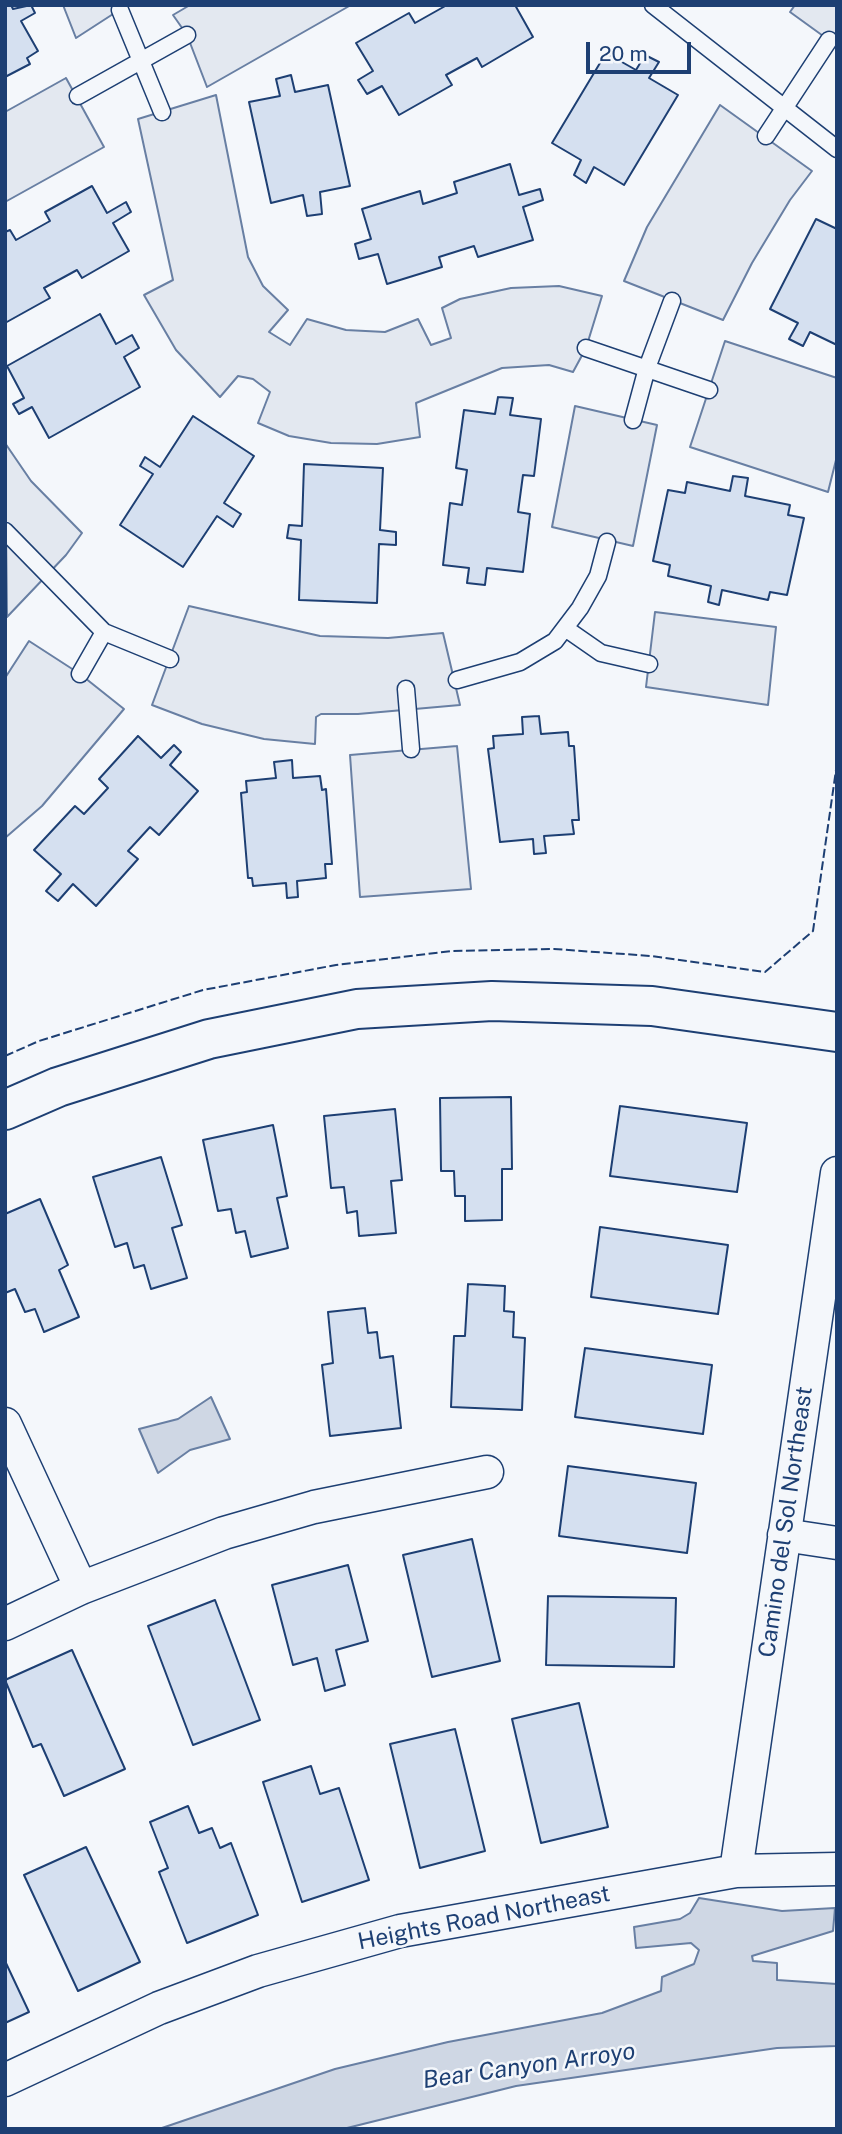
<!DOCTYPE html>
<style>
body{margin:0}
#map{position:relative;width:842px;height:2134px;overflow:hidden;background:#f4f7fb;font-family:"Public Sans",sans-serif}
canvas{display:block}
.frame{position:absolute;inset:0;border:7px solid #1d3f73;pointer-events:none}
.scale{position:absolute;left:586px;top:42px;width:105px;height:32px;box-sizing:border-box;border:4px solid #1d3f73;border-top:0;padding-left:9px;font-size:21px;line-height:24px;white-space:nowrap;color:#1d3f73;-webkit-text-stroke:5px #f4f7fb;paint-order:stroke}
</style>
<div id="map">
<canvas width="842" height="2134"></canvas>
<div class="frame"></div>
<div class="scale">20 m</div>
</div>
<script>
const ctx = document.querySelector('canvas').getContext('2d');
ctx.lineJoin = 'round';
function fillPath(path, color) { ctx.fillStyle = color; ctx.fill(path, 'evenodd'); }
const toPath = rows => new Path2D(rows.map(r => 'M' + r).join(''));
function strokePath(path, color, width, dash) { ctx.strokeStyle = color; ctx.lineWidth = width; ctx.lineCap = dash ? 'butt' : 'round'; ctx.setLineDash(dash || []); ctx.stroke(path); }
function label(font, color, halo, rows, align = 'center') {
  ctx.font = font + ' "Public Sans",sans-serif'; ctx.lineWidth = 5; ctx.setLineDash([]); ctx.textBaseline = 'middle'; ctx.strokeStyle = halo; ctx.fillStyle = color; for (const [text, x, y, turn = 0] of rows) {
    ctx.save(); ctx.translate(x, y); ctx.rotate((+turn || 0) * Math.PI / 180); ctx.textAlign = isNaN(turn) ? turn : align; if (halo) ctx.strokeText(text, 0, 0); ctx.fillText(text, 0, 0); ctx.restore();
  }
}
const parking = toPath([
 [63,5,127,5,76,38,63,5],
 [190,5,351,5,207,87,187,35,173,15,190,5],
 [795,5,837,5,837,46,790,12,795,5],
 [66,78,104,147,5,202,5,112,66,78],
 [216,95,248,257,263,286,288,310,269,332,290,345,307,319,346,330,385,332,418,319,431,345,451,338,442,308,460,299,511,288,559,286,602,296,586,348,573,372,549,365,502,368,416,403,420,437,377,444,331,443,289,436,258,423,270,392,253,379,238,376,220,397,176,350,144,295,173,280,138,119,216,95],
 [720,105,812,171,790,200,752,263,723,320,624,281,647,227,720,105],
 [725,341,837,378,837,456,828,492,690,447,725,341],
 [575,406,657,425,633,546,552,527,575,406],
 [5,443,31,481,82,533,66,555,7,617,5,443],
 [189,606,320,636,388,638,443,633,460,705,358,714,321,714,316,717,315,744,264,739,202,724,152,705,189,606],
 [655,612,776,627,768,705,646,687,655,612],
 [29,641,80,674,124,709,42,806,5,838,5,678,29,641],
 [457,746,471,889,360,897,350,755,457,746]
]);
const water = toPath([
 [211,1397,230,1439,190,1450,158,1473,139,1429,178,1419,211,1397],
 [699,1898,782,1911,835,1908,833,1931,752,1956,753,1961,777,1963,777,1980,837,1984,837,2046,777,2048,516,2086,343,2129,159,2129,335,2069,448,2042,602,2013,661,1991,662,1977,694,1964,699,1950,691,1943,636,1948,634,1927,680,1919,690,1913,699,1898]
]);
const building = toPath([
 [5,5,11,5,13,9,31,5,35,13,21,21,38,51,27,58,30,64,5,77,5,5],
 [447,5,515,5,533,37,482,67,477,58,446,75,452,85,399,115,382,86,367,94,358,80,373,71,356,43,409,13,415,23,447,5],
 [606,53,636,70,645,55,659,62,649,78,678,95,624,185,594,167,586,183,574,175,581,160,552,143,606,53],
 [291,75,295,92,328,85,350,186,320,192,322,214,307,216,303,195,271,203,249,102,280,96,276,79,291,75],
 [510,164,519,195,540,189,543,200,523,207,533,240,478,257,474,246,439,257,442,267,387,284,378,254,359,259,355,244,371,239,362,209,420,191,423,204,457,193,454,182,510,164],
 [92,186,107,213,126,202,131,212,113,223,129,251,82,278,77,270,44,288,50,298,5,323,5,232,10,230,16,240,50,221,45,212,92,186],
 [816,219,837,229,837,345,810,332,803,346,789,339,798,323,770,309,816,219],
 [100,314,116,344,132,335,139,348,124,357,140,387,49,438,32,407,19,414,13,404,24,398,7,366,100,314],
 [498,397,513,398,510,415,541,419,534,476,523,475,518,512,530,514,523,572,487,568,485,585,467,583,469,568,443,565,450,503,462,505,467,470,456,468,464,410,495,414,498,397],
 [193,416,254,456,224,503,241,514,233,527,217,516,183,567,120,525,153,474,140,466,145,457,160,467,193,416],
 [304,464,383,468,380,530,396,532,396,545,379,544,377,603,299,600,301,540,287,538,289,525,302,526,304,464],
 [733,476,748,478,745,496,790,505,788,515,804,518,787,595,770,592,768,600,722,590,719,605,708,602,711,586,668,576,670,565,653,561,668,490,685,493,687,482,730,491,733,476],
 [539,716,541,734,568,732,569,746,574,746,579,820,572,820,574,834,544,836,546,853,534,854,533,839,500,842,488,749,494,748,493,736,523,734,522,717,539,716],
 [138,736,161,758,174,745,181,752,170,765,198,791,159,835,150,827,128,851,138,859,96,906,73,884,58,901,46,891,61,874,34,850,75,806,84,814,108,788,99,779,138,736],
 [292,760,293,778,320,776,322,790,326,789,332,864,325,864,326,878,297,881,298,897,287,898,286,883,253,886,252,878,248,878,241,793,247,792,246,781,276,778,274,762,292,760],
 [511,1097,512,1169,502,1169,502,1220,465,1221,465,1196,455,1196,454,1171,441,1171,440,1098,511,1097],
 [620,1106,747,1123,737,1192,610,1176,620,1106],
 [395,1109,402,1180,391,1181,396,1233,359,1236,357,1211,347,1213,344,1187,331,1188,324,1116,395,1109],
 [273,1125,287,1196,277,1198,288,1248,251,1257,245,1231,236,1233,231,1209,218,1211,203,1140,273,1125],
 [161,1157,182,1225,172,1228,187,1278,151,1289,144,1265,134,1268,127,1243,115,1247,93,1177,161,1157],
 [40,1199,68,1265,59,1270,79,1317,44,1332,35,1309,25,1312,15,1289,5,1293,5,1214,40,1199],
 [600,1227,728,1245,718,1314,591,1297,600,1227],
 [468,1284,505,1286,504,1311,514,1312,513,1337,525,1338,522,1410,451,1407,454,1336,465,1336,468,1284],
 [365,1308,368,1333,377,1332,380,1358,393,1356,401,1428,330,1436,322,1365,333,1363,328,1312,365,1308],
 [585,1348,712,1365,703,1434,575,1417,585,1348],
 [568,1466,696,1483,687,1553,559,1536,568,1466],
 [472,1539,500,1661,432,1677,403,1555,472,1539],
 [348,1565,368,1641,336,1650,345,1685,325,1691,317,1658,293,1665,272,1585,348,1565],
 [548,1596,676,1598,674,1667,546,1665,548,1596],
 [215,1600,260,1720,193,1745,148,1626,215,1600],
 [72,1650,125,1769,64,1796,41,1744,33,1747,5,1680,72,1650],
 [579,1703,608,1827,541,1843,512,1719,579,1703],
 [455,1729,485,1851,420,1868,390,1744,455,1729],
 [311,1766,320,1794,339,1788,369,1880,302,1902,263,1782,311,1766],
 [188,1806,199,1833,212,1828,220,1848,231,1843,258,1915,187,1943,159,1872,168,1868,150,1822,188,1806],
 [86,1847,140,1962,78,1991,24,1875,86,1847],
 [5,1961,29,2012,5,2023,5,1961]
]);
const service = toPath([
 [653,5,837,149],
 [120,10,162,112],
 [78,96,187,35],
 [766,136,829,40],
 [586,348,709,390],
 [633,420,647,368,672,301],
 [5,531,104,632],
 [565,628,601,653,649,664],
 [80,674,104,632,170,659],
 [457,680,520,662,555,641,580,608,598,576,607,542],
 [406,689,411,749]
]);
const minor = toPath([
 [5,1424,81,1588],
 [784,1535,837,1543],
 [5,1624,81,1588,224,1533,314,1507,487,1472],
 [736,1871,837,1173],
 [5,2080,159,2008,258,1971,400,1931,736,1871,837,1869]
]);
const tertiary = toPath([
 [5,1110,58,1087,209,1039,357,1009,492,1001,652,1006,837,1032]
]);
const fence = toPath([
 [5,1056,39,1041,203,990,336,965,452,951,554,949,651,956,765,972,813,931,837,763]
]);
const streetNames = [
 ["Camino del Sol Northeast",786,1522,-82],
 ["Heights Road Northeast",484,1918,-11]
];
const waterNames = [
 ["Bear Canyon Arroyo",529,2066,-8]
];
fillPath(parking, '#e3e8f0');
strokePath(parking, '#687fa3', 2);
fillPath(water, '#cfd7e4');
strokePath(water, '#687fa3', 2);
fillPath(building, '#d5e0f0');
strokePath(building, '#1d3f73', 2);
strokePath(service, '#1d3f73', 19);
strokePath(minor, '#1d3f73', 35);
strokePath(tertiary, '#1d3f73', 42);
strokePath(service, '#f4f7fb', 16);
strokePath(minor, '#f4f7fb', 32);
strokePath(tertiary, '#f4f7fb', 38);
strokePath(fence, '#1d3f73', 2, [9, 3.5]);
label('23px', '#1d3f73', '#f4f7fb', streetNames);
label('italic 24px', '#1d3f73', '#f4f7fb', waterNames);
</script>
